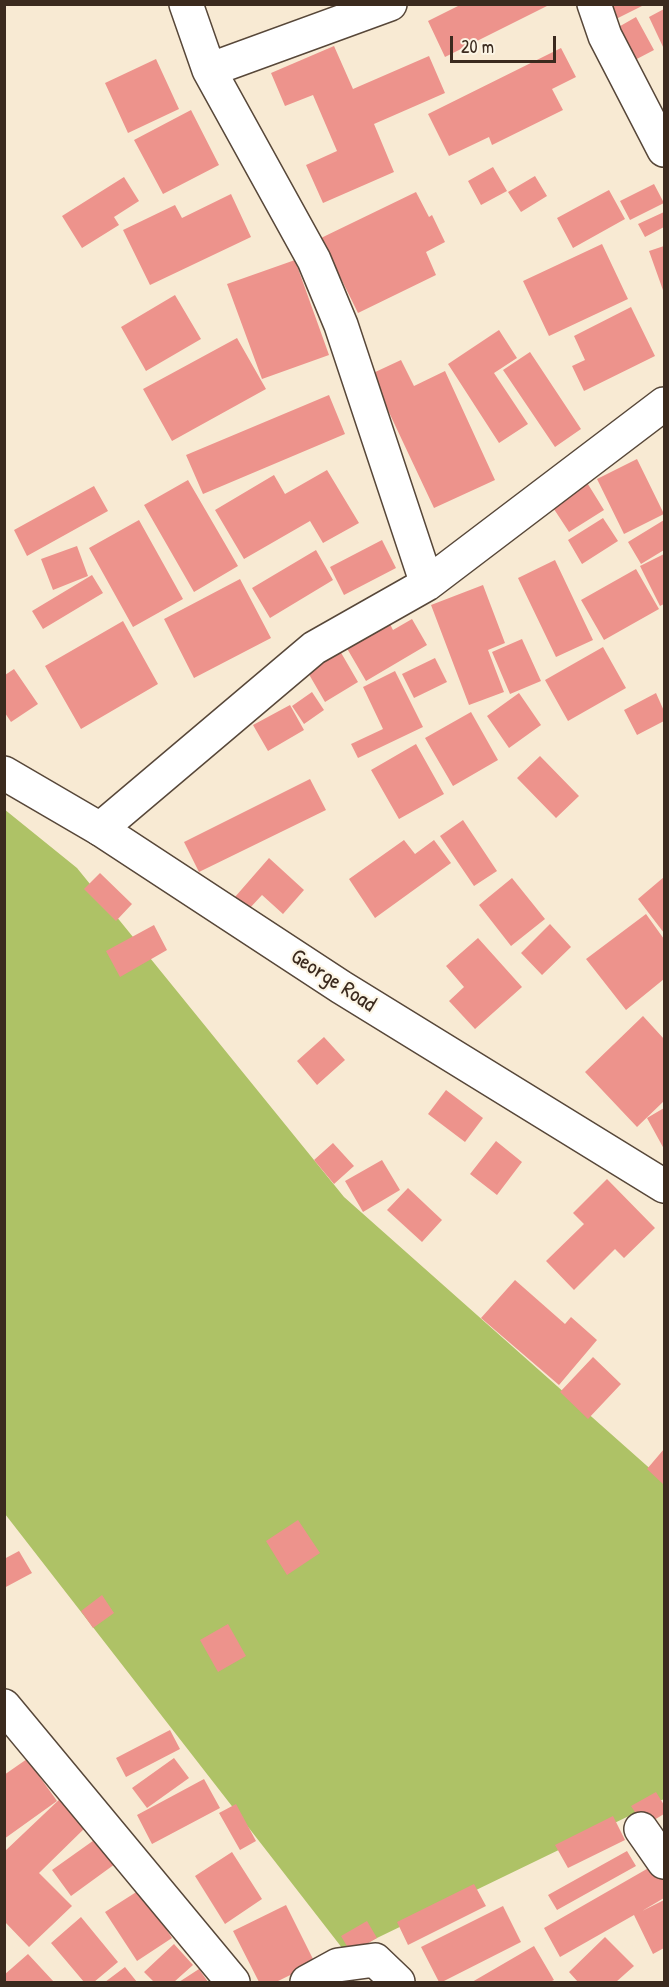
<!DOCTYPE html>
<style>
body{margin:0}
#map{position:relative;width:669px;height:1987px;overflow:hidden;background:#f8ead3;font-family:"Patrick Hand",sans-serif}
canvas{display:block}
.frame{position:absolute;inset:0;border:6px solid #3b2a1e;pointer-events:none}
.scale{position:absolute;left:450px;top:36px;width:106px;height:27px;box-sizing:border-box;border:3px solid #3b2a1e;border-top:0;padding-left:8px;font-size:18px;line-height:21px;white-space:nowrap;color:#3b2a1e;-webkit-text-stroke:4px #fcf5e5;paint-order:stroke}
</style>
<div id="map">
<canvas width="669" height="1987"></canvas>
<div class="frame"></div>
<div class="scale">20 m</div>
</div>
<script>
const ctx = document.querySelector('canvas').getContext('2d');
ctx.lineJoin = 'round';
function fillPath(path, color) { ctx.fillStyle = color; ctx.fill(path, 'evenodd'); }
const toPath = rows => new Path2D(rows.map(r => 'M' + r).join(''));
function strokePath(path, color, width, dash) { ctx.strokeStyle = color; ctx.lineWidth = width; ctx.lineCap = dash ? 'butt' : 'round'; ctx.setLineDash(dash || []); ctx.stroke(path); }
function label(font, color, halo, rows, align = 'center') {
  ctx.font = font + ' "Patrick Hand",sans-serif'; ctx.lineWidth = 4.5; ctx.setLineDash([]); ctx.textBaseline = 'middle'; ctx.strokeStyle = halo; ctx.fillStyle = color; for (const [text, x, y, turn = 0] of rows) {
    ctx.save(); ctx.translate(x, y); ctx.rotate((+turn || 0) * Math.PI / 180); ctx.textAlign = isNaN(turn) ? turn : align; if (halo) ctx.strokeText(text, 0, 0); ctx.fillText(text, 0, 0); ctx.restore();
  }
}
const green = toPath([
 [4,809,77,868,344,1197,664,1481,664,1799,346,1953,5,1514]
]);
const building = toPath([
 [462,4,551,4,445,57,428,21],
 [604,4,646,4,612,21],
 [664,9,664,49,649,17],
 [636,17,654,50,633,61,615,29],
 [334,46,353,89,429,56,445,93,374,124,394,172,323,203,306,165,337,151,313,95,285,106,271,73],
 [561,48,576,77,552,89,563,110,492,145,489,137,449,156,428,114],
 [156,59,179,109,128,133,105,83],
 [191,110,219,165,163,194,134,140],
 [493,167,507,191,481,205,468,181],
 [535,176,547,196,521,212,508,192],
 [124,177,139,201,114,217,119,225,82,248,62,216],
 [654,184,664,203,630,220,620,201],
 [609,190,625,219,573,248,557,218],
 [416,192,429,217,432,215,445,242,426,252,436,275,358,313,321,238],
 [231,194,251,237,150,285,123,230,175,205,182,218],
 [664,212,664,227,645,237,638,224],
 [602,244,628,299,549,336,523,281],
 [664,246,664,293,649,251],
 [295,260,329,355,262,379,227,284],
 [175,295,201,339,146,371,121,327],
 [631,307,655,356,584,391,572,366,585,360,574,336],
 [499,330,517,358,494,373,528,424,499,443,448,364],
 [237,338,266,389,172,441,143,389],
 [530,352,581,429,555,447,503,370],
 [401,360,414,386,445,371,495,480,434,508,371,374],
 [329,395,345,434,203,494,186,455],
 [637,459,664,514,624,534,597,479],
 [327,470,359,523,323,543,310,521,244,559,215,510,274,475,285,494],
 [188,480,238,566,194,592,144,505],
 [586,481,604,510,569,532,550,503],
 [94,486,108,511,27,556,14,530],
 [603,518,618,541,582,564,568,540],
 [139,520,183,599,133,627,89,548],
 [664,520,664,550,641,564,628,542],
 [382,540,396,568,344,595,330,567],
 [77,546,88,576,53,590,41,559],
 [316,550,333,580,270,618,252,588],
 [664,554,664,604,660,606,640,566],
 [555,560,593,640,556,657,518,578],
 [636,569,659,609,604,640,581,600],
 [92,575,103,593,43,629,32,611],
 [240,579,271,638,194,678,164,619],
 [483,585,505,643,488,650,504,692,469,705,431,605],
 [412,619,427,645,366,681,345,645,388,620,393,630],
 [123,621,158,684,81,729,45,666],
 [522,639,541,681,510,694,492,652],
 [336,644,358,682,325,702,303,664],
 [603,647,626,688,568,721,545,680],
 [435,658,447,682,414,698,402,674],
 [14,669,38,704,11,722,5,713,5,675],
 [395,671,423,727,358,758,351,744,383,729,363,687],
 [312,692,324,710,304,724,292,706],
 [519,693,541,725,509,748,487,716],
 [656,693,664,711,664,721,637,735,624,710],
 [290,705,304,730,268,751,253,725],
 [471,712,498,760,453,786,425,738],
 [416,744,444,794,399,819,371,770],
 [540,756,579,796,556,818,517,778],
 [310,779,326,810,199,872,184,842],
 [463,820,497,871,474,886,440,836],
 [404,840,415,854,434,840,451,863,375,918,349,879],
 [269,858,304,890,283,914,262,895,249,909,235,897],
 [100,873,132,904,116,921,84,889],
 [664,877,664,933,638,899],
 [512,878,545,919,511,946,479,905],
 [646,914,664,939,664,979,626,1010,586,959],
 [550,924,571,947,542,975,521,953],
 [154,925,167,950,120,977,106,951],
 [478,938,522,987,475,1029,449,1001,464,987,446,966],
 [643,1016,664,1039,664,1101,637,1127,585,1072],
 [324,1037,345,1060,317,1085,297,1061],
 [446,1090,483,1118,465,1142,428,1114],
 [664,1108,664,1149,647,1118],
 [496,1141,522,1162,497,1195,470,1174],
 [333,1143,354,1166,334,1184,314,1160],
 [382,1160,400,1190,363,1212,345,1181],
 [607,1179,655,1228,624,1258,615,1249,574,1290,546,1261,584,1224,573,1213],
 [408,1188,442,1220,422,1242,387,1210],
 [515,1280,565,1324,571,1317,597,1340,559,1385,481,1318],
 [593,1357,621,1384,588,1419,560,1392],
 [664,1449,664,1485,647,1469],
 [298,1520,320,1553,287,1575,266,1541],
 [19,1551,32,1573,4,1588,4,1559],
 [102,1595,114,1613,93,1628,81,1611],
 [228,1624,246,1656,218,1672,200,1640],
 [170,1730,180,1749,126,1777,116,1758],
 [174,1758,189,1778,147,1808,132,1788],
 [27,1759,57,1801,4,1839,4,1775],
 [204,1779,220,1808,152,1844,137,1815],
 [656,1792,664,1805,664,1814,644,1826,631,1806],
 [63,1796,89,1824,39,1873,72,1906,29,1947,4,1921,4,1852],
 [236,1804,256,1841,240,1850,219,1813],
 [613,1816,625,1840,568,1868,555,1845],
 [97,1838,115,1864,71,1896,52,1870],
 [627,1851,636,1866,557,1910,548,1895],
 [232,1852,262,1899,225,1924,195,1876],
 [659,1862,664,1871,664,1898,642,1911,664,1900,664,1948,653,1954,634,1915,560,1957,544,1928],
 [474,1884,486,1906,408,1945,397,1922],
 [141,1889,172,1938,137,1961,105,1912],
 [286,1905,315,1963,276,1982,259,1982,233,1931],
 [503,1906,521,1942,442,1982,439,1982,421,1947],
 [81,1917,118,1962,94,1982,84,1982,51,1943],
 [367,1921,377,1938,351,1953,341,1936],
 [605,1937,634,1966,616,1982,578,1982,569,1972],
 [174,1944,193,1965,174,1982,154,1982,144,1972],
 [534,1946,554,1980,550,1982,472,1982],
 [28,1954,54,1982,4,1982,4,1975],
 [125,1967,137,1982,105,1982],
 [199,1969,208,1982,179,1982]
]);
const minor = toPath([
 [186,4,209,70,390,4],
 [594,4,605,36,664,150],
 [209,70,314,260,341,325,427,584],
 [100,829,314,648,427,584,664,404],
 [4,1706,233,1982],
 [641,1829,664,1862],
 [307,1982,338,1965,375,1960,398,1982]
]);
const major = toPath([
 [4,773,100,829,341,987,664,1186]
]);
const streetNames = [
 ["George Road",333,981,33]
];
fillPath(green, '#aec266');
fillPath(building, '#ed938c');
strokePath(minor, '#574739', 36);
strokePath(major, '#574739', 36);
strokePath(minor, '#fff', 33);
strokePath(major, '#fff', 33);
label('22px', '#3b2a1e', '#fcf5e5', streetNames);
</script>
